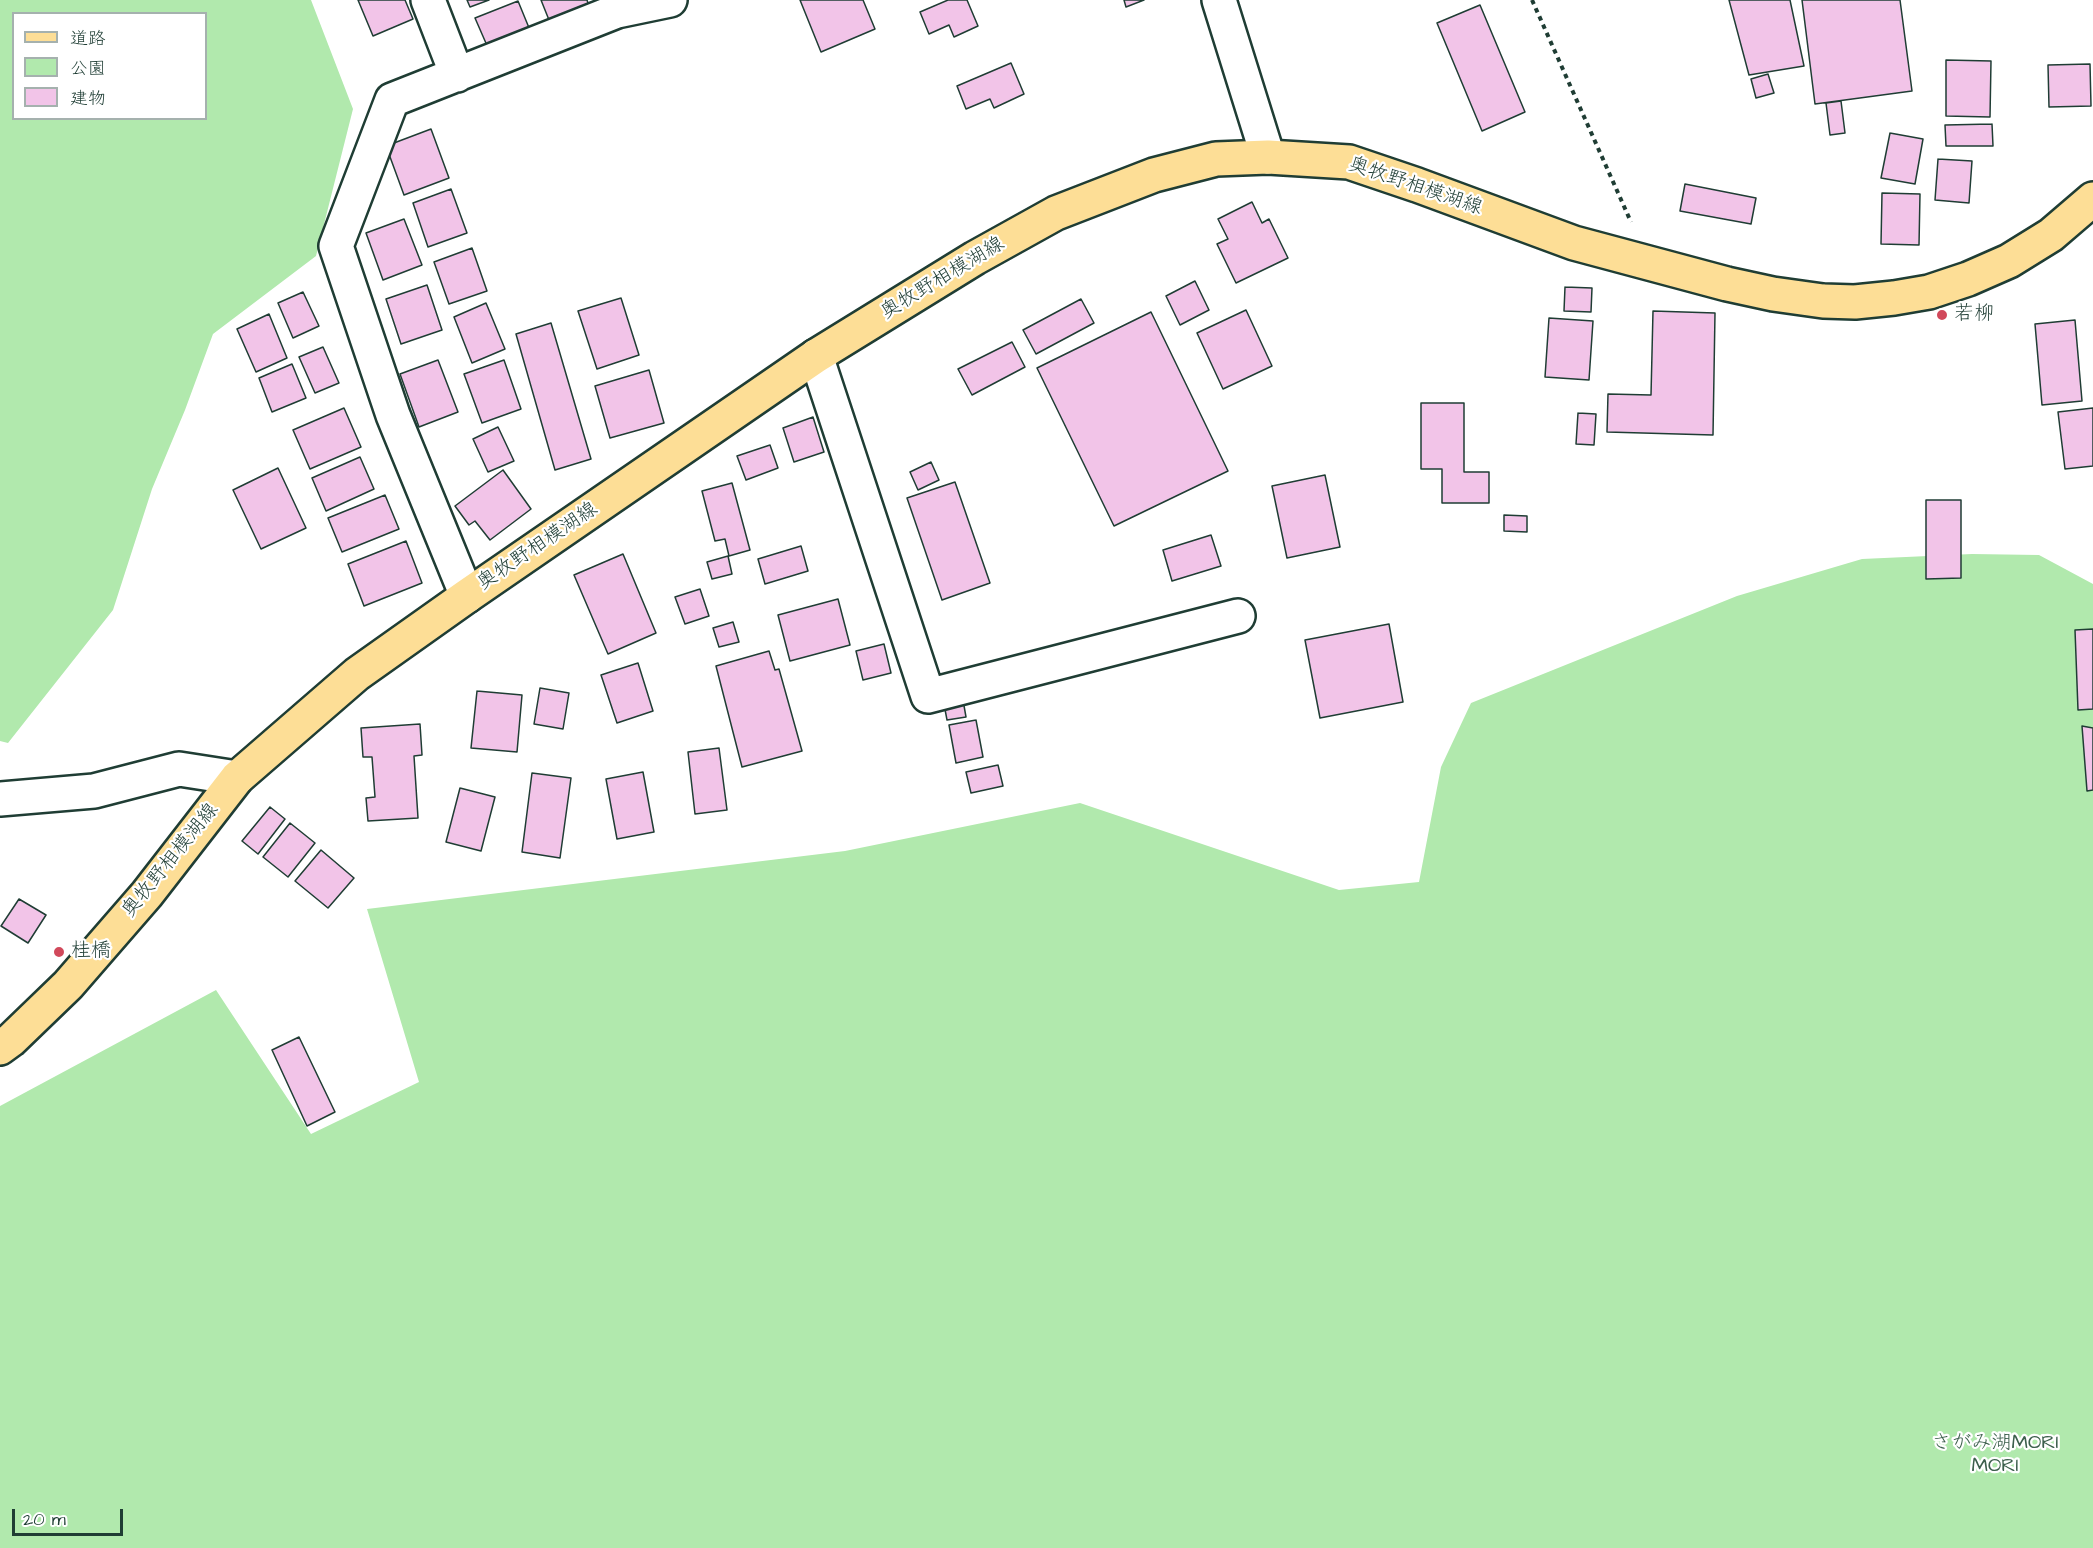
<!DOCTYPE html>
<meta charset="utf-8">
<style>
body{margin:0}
#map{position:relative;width:2093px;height:1548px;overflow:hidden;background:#fff;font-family:"Architects Daughter","Klee One",sans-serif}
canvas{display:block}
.legend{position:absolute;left:12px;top:12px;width:195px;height:108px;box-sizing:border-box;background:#fff;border:2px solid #a5b1ae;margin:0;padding:8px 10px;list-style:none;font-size:18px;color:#1f3d34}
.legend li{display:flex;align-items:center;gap:12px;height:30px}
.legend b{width:30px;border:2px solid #a5b1ae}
.scale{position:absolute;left:12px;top:1509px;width:111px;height:27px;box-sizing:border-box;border:3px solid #1f3d34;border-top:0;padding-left:8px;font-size:18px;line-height:21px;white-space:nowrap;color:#1f3d34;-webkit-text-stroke:4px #fff;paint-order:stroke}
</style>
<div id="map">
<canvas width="2093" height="1548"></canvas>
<ul class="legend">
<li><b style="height:8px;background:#fdde96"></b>道路</li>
<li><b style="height:16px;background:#b1e9ad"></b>公園</li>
<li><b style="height:16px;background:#f2c4e8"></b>建物</li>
</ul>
<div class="scale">20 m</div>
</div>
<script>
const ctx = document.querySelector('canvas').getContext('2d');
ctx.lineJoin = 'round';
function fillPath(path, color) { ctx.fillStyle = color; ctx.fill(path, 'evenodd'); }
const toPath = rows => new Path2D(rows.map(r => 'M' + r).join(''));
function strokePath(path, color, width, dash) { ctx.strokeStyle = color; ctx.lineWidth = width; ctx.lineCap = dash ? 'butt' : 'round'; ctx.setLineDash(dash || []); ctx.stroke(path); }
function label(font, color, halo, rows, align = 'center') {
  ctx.font = font + ' "Architects Daughter","Klee One",sans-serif'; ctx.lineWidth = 4.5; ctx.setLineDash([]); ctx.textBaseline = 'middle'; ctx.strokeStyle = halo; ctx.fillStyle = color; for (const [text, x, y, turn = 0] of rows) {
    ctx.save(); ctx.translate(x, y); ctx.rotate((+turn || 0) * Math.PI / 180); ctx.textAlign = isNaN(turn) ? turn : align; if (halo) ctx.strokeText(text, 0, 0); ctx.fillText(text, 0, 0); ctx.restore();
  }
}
const green = toPath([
 [0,0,311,0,353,109,316,256,213,334,185,410,152,489,113,610,8,743,0,741],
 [14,14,206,14,206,118,14,118],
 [1972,554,2039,555,2093,584,2093,1548,0,1548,0,1106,216,990,311,1134,419,1082,367,909,845,851,1080,803,1339,890,1419,882,1441,767,1471,703,1737,596,1862,559]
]);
const building = toPath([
 [358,0,405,0,413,19,373,36,358,0],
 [467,0,489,0,470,7,467,0],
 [541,0,587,0,592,15,553,30,541,0],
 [800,0,863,0,875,29,821,52,800,0],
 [948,0,967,0,978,26,954,37,949,25,929,34,920,12,948,0],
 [1124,0,1144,0,1126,7,1124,0],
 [1729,0,1790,0,1804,66,1749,75,1729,0],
 [1802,0,1900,0,1912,91,1815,104,1802,0],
 [518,1,534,40,492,57,475,18,518,1],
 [1480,5,1525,112,1482,131,1437,23,1480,5],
 [1946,60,1991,61,1990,117,1946,116,1946,60],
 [1011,63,1024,94,994,108,990,99,966,109,957,86,1011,63],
 [2090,64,2091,106,2049,107,2048,65,2090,64],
 [1768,74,1774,93,1756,98,1751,79,1768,74],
 [1841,101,1845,133,1830,135,1826,103,1841,101],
 [1992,124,1993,146,1946,146,1945,125,1992,124],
 [431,129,449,178,404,195,386,146,431,129],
 [1890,133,1923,139,1915,184,1881,178,1890,133],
 [1938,159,1972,161,1969,203,1935,200,1938,159],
 [1685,184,1756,198,1751,224,1680,211,1685,184],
 [451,189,467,233,428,247,413,203,451,189],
 [1882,193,1920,194,1919,245,1881,244,1882,193],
 [1252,202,1262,223,1269,219,1288,258,1236,283,1217,244,1228,239,1218,219,1252,202],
 [404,219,422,265,383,280,366,233,404,219],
 [472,248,487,291,449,304,434,262,472,248],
 [1195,281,1209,310,1180,325,1166,296,1195,281],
 [427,285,442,330,401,344,386,299,427,285],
 [1565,287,1592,288,1591,312,1564,311,1565,287],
 [303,292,319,326,293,338,278,303,303,292],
 [621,298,639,355,597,369,578,311,621,298],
 [1081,299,1094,323,1036,354,1023,330,1081,299],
 [486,303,505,349,472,363,454,317,486,303],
 [1246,310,1272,366,1223,389,1197,333,1246,310],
 [1653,311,1715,313,1713,435,1607,432,1608,394,1651,395,1653,311],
 [1151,312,1228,471,1114,526,1037,368,1151,312],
 [269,314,287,358,256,372,237,329,269,314],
 [1549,318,1593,321,1589,380,1545,377,1549,318],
 [2075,320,2082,401,2042,405,2035,324,2075,320],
 [551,323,591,459,555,470,516,334,551,323],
 [1012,342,1025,367,972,395,958,369,1012,342],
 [323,347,339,383,315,393,299,357,323,347],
 [438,360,458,412,419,427,400,374,438,360],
 [504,360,521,409,482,423,464,374,504,360],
 [292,364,306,398,272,412,259,378,292,364],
 [649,370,664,423,610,438,595,386,649,370],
 [1421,403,1464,403,1464,472,1489,472,1489,503,1442,503,1442,469,1421,469,1421,403],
 [344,408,361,447,310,469,293,430,344,408],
 [2093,408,2093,466,2065,469,2058,412,2093,408],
 [1578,413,1596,414,1594,445,1576,444,1578,413],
 [813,417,824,452,794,462,783,428,813,417],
 [498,427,514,461,488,472,473,439,498,427],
 [770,445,778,468,746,480,737,456,770,445],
 [360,457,374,489,326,511,312,478,360,457],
 [931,462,939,480,918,490,910,472,931,462],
 [278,468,306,528,261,549,233,490,278,468],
 [503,470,531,509,490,540,475,521,469,525,455,506,503,470],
 [1325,475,1340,547,1287,558,1272,486,1325,475],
 [955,482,990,583,942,600,907,498,955,482],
 [732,483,750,550,729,556,725,539,715,541,702,491,732,483],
 [385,495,399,529,342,552,328,518,385,495],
 [1926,500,1961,500,1961,578,1926,579,1926,500],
 [1504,515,1527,516,1527,532,1504,531,1504,515],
 [1211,535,1221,566,1172,581,1163,550,1211,535],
 [406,541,422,583,364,606,348,564,406,541],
 [801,546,808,571,765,584,758,559,801,546],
 [623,554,656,633,608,654,574,575,623,554],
 [728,556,732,574,712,579,707,562,728,556],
 [700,589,709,616,685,624,675,597,700,589],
 [838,599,850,645,790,661,778,615,838,599],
 [733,622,739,642,719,647,713,628,733,622],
 [1389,624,1403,702,1320,718,1305,640,1389,624],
 [2093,629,2093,709,2078,710,2075,630,2093,629],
 [884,644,891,673,863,680,856,651,884,644],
 [769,651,775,670,779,669,802,751,742,767,716,666,769,651],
 [638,663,653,711,617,723,601,675,638,663],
 [540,688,569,693,563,729,534,724,540,688],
 [477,691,522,695,517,752,471,748,477,691],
 [963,700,966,717,947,720,944,704,963,700],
 [976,720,983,757,956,763,949,725,976,720],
 [420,724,422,755,414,756,418,818,368,821,366,798,375,797,372,757,363,757,361,728,420,724],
 [2082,726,2093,728,2093,790,2087,791,2082,726],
 [719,748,727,810,695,814,688,752,719,748],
 [998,765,1003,786,971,793,966,772,998,765],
 [643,772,654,832,617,839,606,779,643,772],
 [532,773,571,778,560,858,522,852,532,773],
 [460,788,495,797,481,851,446,842,460,788],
 [270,807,285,819,258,854,242,841,270,807],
 [290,823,315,843,288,877,263,857,290,823],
 [321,850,354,878,328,908,295,881,321,850],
 [19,899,46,915,28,943,1,926,19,899],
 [299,1037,335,1112,307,1126,272,1050,299,1037]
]);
const path = toPath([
 [1532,0,1631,222]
]);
const minor = toPath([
 [428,0,457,75],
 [1219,0,1268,157],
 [816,356,928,696,1238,616],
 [467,596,393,415,336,246,392,100,617,11,670,0],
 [0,799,94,791,179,769,237,778]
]);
const major = toPath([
 [0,1048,11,1040,68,985,147,894,237,778,357,674,467,596,816,356,975,258,1056,213,1154,175,1216,159,1268,157,1349,162,1417,185,1574,243,1727,284,1773,294,1823,301,1855,302,1894,298,1929,292,1968,279,2009,261,2051,235,2093,199]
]);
const markers = [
 [1942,315,6,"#d1495b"],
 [59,952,6,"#d1495b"]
];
const streetNames = [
 ["奥牧野相模湖線",1415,187,19],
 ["奥牧野相模湖線",943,279,-31],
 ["奥牧野相模湖線",538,547,-34],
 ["奥牧野相模湖線",171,861,-51]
];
const poiNames = [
 ["若柳",1954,315],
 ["桂橋",71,952]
];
const parkNames = [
 ["さがみ湖MORI",1995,1444],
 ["MORI",1995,1467]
];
fillPath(green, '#b1e9ad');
fillPath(building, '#f2c4e8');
strokePath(building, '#1f3d34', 1.5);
strokePath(minor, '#1f3d34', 38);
strokePath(major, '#1f3d34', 38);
strokePath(path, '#1f3d34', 4, [4.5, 4.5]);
strokePath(minor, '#fff', 33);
strokePath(major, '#fdde96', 33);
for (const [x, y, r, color] of markers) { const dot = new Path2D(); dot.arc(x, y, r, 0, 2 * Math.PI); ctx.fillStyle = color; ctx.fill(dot); strokePath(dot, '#fff', 2); }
label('20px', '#1f3d34', '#fff', streetNames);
label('20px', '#1f3d34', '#fff', poiNames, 'left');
label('20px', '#3c5f4c', '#fff', parkNames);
</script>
